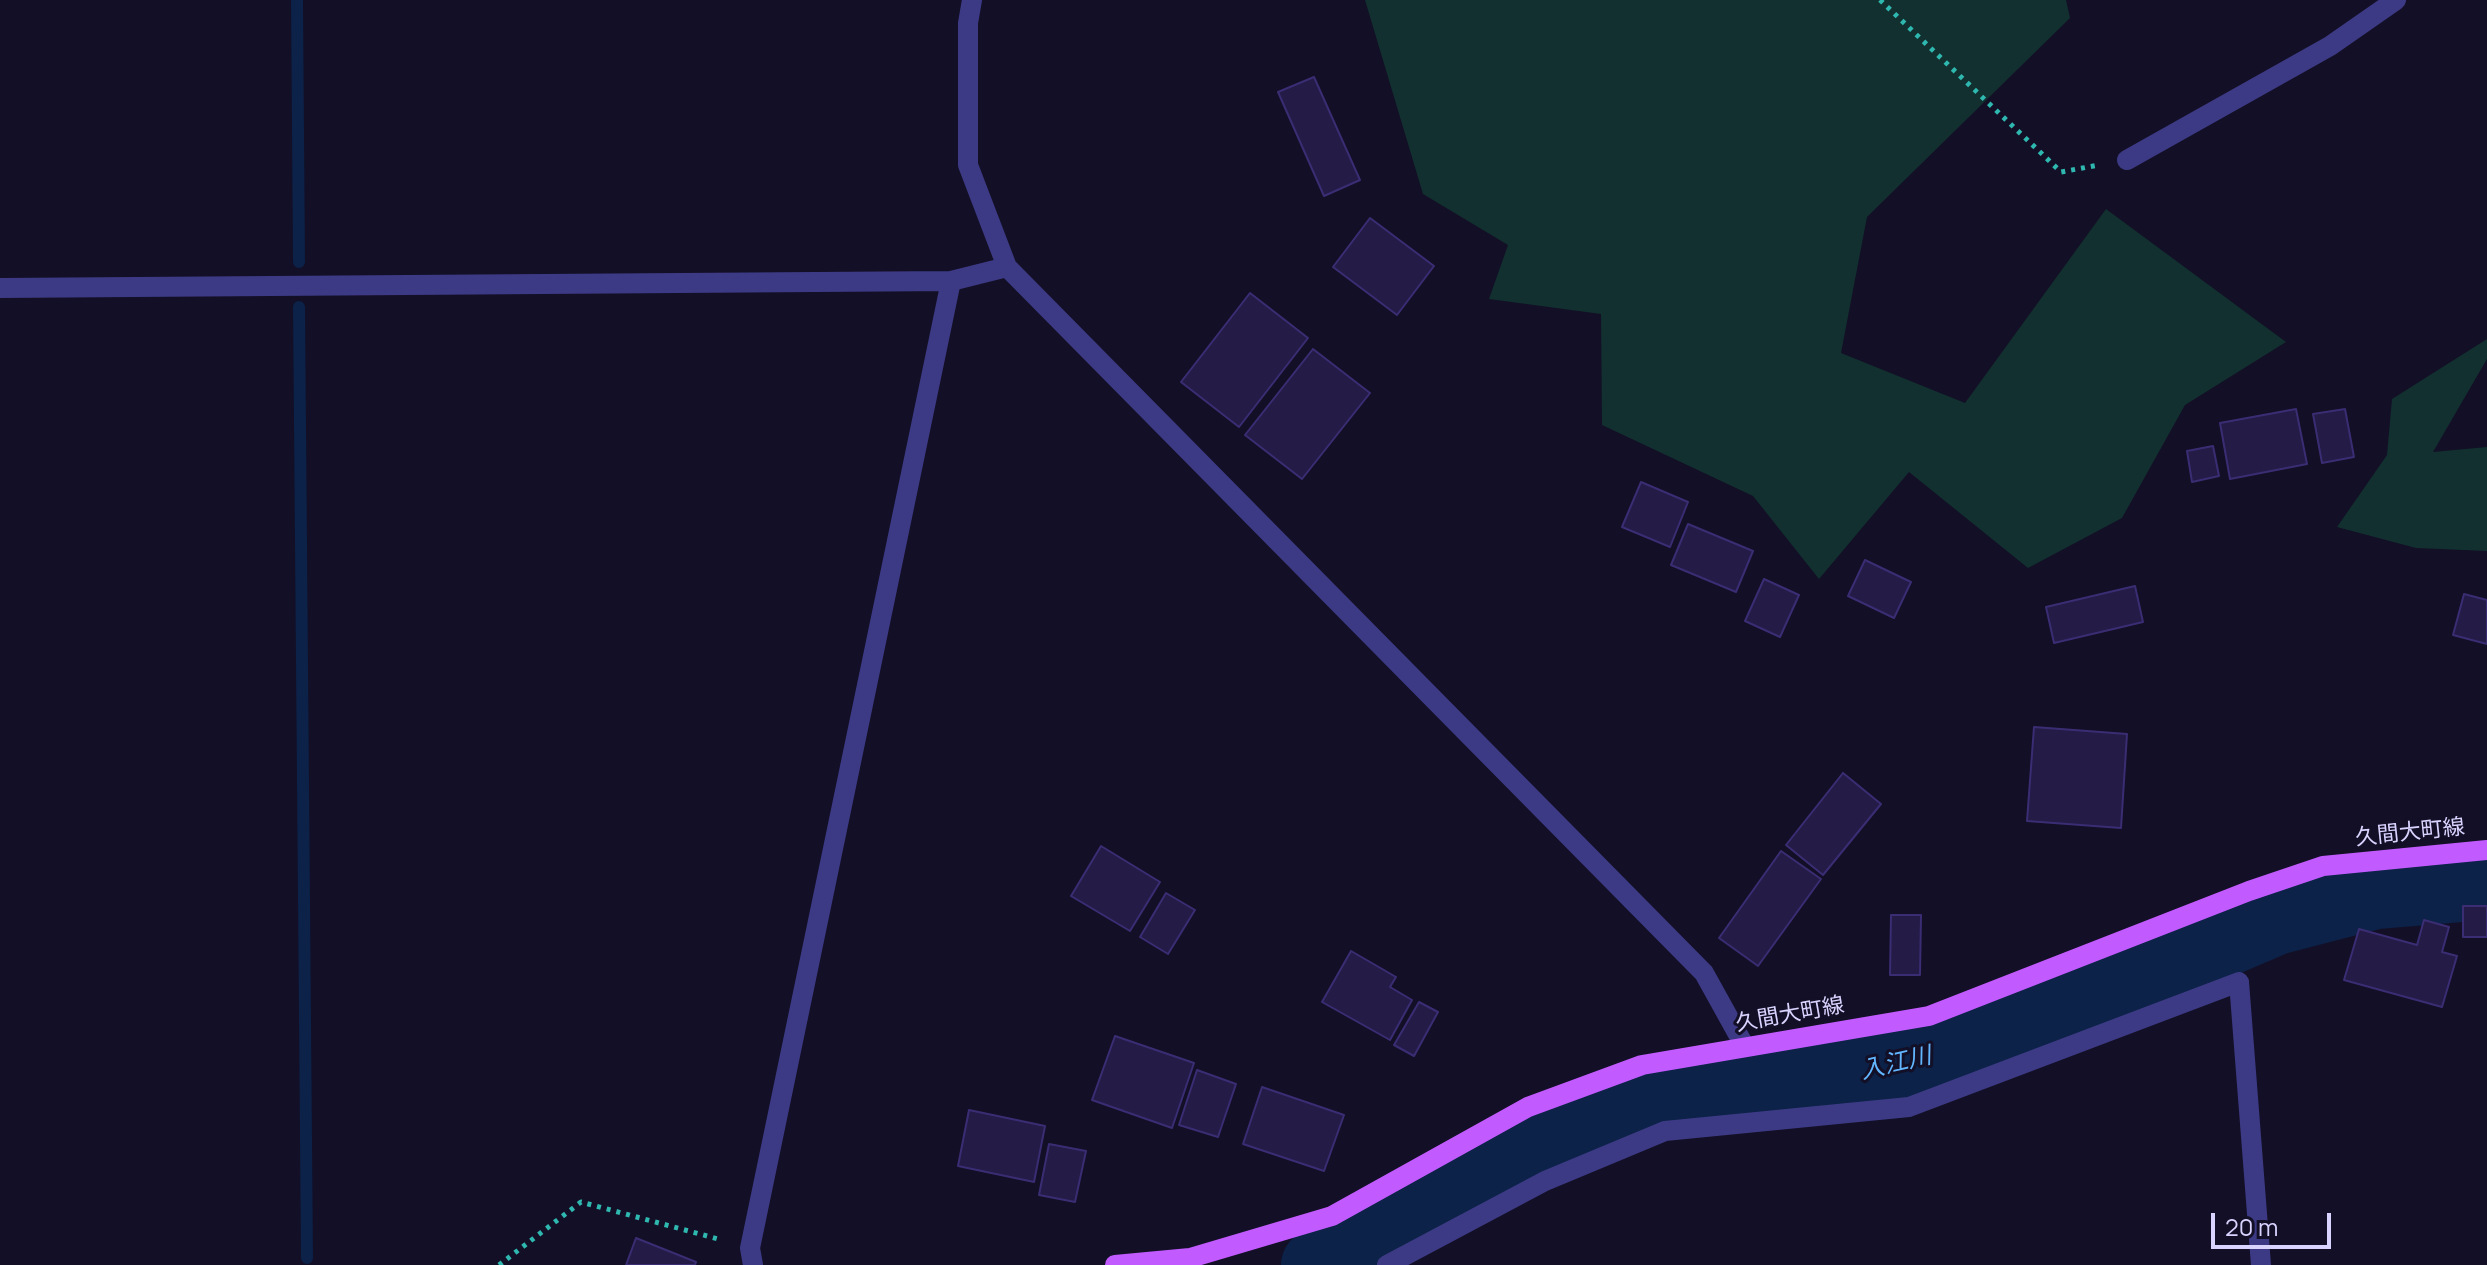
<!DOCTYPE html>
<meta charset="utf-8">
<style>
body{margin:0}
#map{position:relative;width:2487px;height:1265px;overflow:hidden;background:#130f26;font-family:Manrope,sans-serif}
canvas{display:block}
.scale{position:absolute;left:2211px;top:1213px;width:120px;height:36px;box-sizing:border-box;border:4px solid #d9d4ff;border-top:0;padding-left:10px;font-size:24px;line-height:28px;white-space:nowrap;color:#d9d4ff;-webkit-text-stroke:6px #130f26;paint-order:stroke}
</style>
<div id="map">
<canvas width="2487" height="1265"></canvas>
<div class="scale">20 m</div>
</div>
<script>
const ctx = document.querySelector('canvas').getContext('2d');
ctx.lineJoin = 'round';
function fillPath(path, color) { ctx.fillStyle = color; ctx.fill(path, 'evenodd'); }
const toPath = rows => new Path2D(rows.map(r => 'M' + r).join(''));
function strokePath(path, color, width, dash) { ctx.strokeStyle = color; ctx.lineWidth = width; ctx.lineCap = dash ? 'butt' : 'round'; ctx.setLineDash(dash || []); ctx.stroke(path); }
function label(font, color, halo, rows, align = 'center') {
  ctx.font = font + ' Manrope,"Noto Sans JP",sans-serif'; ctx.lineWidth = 6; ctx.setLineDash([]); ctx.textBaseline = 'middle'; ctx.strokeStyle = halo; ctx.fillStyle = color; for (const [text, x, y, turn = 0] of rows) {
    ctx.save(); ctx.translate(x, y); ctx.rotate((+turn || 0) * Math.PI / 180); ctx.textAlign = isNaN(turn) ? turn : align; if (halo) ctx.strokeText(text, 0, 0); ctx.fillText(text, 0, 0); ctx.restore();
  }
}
const green = toPath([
 [1365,0,2066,0,2070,18,1867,217,1841,353,1965,403,2106,209,2286,342,2185,405,2122,518,2028,568,1909,472,1819,579,1753,496,1602,425,1601,314,1489,299,1508,245,1423,194],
 [2487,339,2487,359,2433,452,2487,447,2487,551,2416,548,2337,527,2387,455,2392,399]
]);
const stream = toPath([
 [297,0,299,262],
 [299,307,307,1258]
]);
const river = toPath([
 [1317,1265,1325,1263,1538,1138,1652,1100,1845,1076,1986,1043,2276,919,2376,893,2487,884]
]);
const building = toPath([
 [1314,77,1360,180,1324,196,1278,92,1314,77],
 [1370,218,1434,266,1397,315,1333,267,1370,218],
 [1250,293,1308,338,1239,427,1181,382,1250,293],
 [1313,349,1370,393,1302,479,1245,435,1313,349],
 [2296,409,2307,464,2230,479,2220,423,2296,409],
 [2345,409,2354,457,2322,463,2313,414,2345,409],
 [2213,446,2219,476,2192,482,2187,451,2213,446],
 [1641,482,1688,502,1670,547,1622,527,1641,482],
 [1688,524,1753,551,1736,592,1671,565,1688,524],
 [1865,560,1911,582,1894,618,1848,596,1865,560],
 [1764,579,1799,595,1780,637,1745,621,1764,579],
 [2135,586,2143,622,2054,643,2046,607,2135,586],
 [2464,594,2487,600,2487,644,2453,635,2464,594],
 [2034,727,2127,734,2121,828,2027,821,2034,727],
 [1843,773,1881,804,1823,875,1786,845,1843,773],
 [1101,846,1160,882,1130,931,1071,896,1101,846],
 [1781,851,1821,879,1758,966,1719,938,1781,851],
 [1166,893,1195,910,1168,954,1140,937,1166,893],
 [2463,906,2487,906,2487,937,2463,937,2463,906],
 [1891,915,1921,915,1920,975,1890,975,1891,915],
 [2424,920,2449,927,2442,952,2457,956,2442,1007,2344,980,2359,929,2417,945,2424,920],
 [1351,951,1396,977,1390,987,1412,1000,1390,1040,1322,1002,1351,951],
 [1419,1002,1438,1012,1414,1056,1394,1045,1419,1002],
 [1115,1036,1194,1063,1172,1128,1092,1100,1115,1036],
 [1197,1070,1236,1084,1218,1137,1179,1125,1197,1070],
 [1262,1087,1344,1115,1324,1171,1243,1144,1262,1087],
 [969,1110,1045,1126,1034,1182,958,1166,969,1110],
 [1049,1144,1086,1151,1075,1202,1039,1195,1049,1144],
 [636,1238,696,1262,695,1265,626,1265,636,1238]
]);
const path = toPath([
 [1880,0,2061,172,2099,165],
 [499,1265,581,1202,722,1240]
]);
const minor = toPath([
 [972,0,968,23,968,165,1007,267,1704,973,1745,1047],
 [2127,160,2330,46,2396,0],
 [0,288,951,281,1007,267],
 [753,1265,750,1248,951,281],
 [1387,1265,1545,1181,1665,1131,1909,1107,2239,982,2261,1265]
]);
const major = toPath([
 [1115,1265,1190,1258,1332,1216,1528,1107,1642,1065,1929,1016,2249,891,2323,866,2487,850]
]);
const streetNames = [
 ["久間大町線",2410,833,-6],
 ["久間大町線",1790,1015,-10]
];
const waterNames = [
 ["入江川",1896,1064,-13]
];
fillPath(green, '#12302f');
strokePath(stream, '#0c2248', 12);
strokePath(river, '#0c2248', 72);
fillPath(building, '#241b47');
strokePath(building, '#3b2d73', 2);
strokePath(path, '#2fb8b0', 5, [4, 6]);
strokePath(minor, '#3d3a85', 20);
strokePath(major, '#c25bff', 20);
label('22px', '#d9d4ff', '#130f26', streetNames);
label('italic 24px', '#62b6ff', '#130f26', waterNames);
</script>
